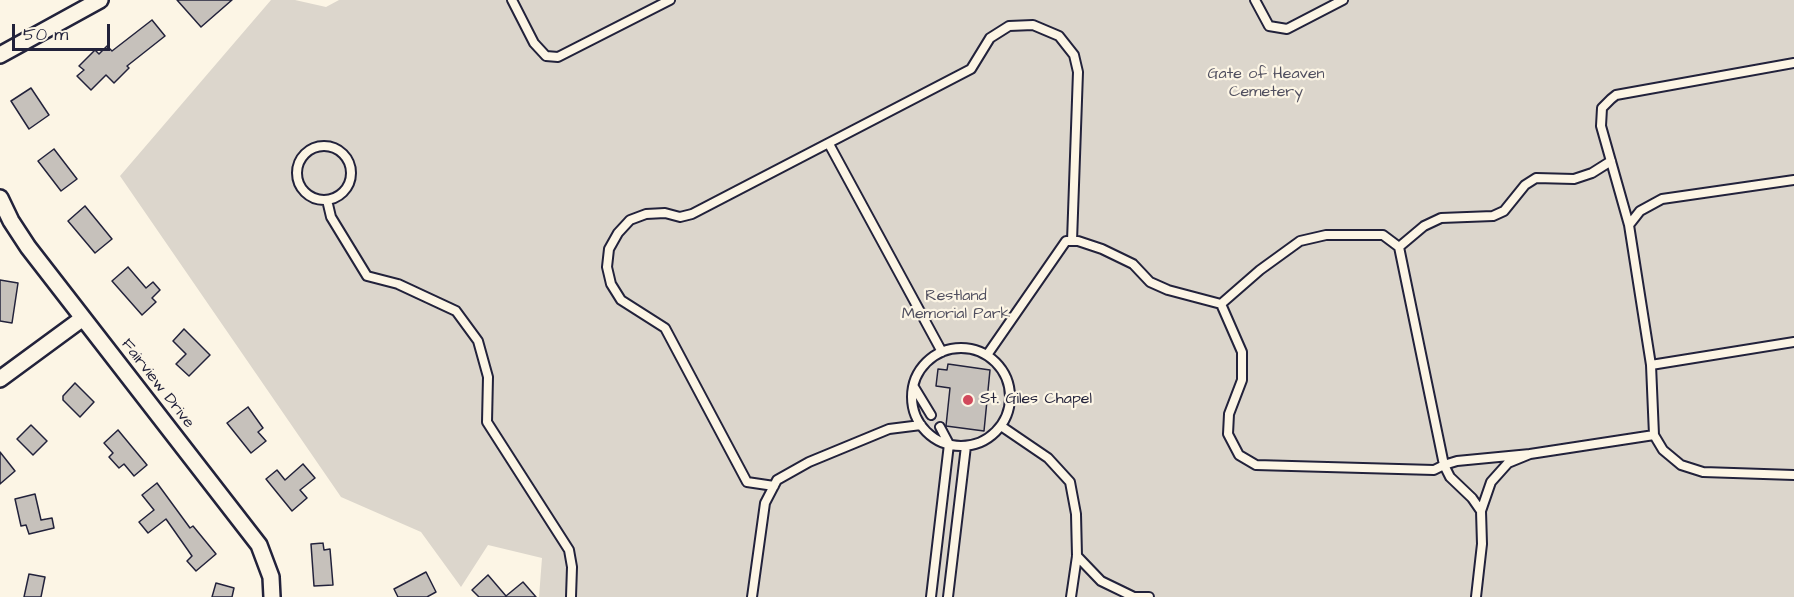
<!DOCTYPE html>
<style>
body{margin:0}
#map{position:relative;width:1794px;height:597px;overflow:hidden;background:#fcf5e5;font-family:"Architects Daughter",sans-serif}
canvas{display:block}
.scale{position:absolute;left:12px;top:24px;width:98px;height:27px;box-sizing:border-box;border:3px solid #22223b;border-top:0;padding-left:8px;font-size:18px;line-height:21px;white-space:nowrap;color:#22223b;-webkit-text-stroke:4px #fcf5e5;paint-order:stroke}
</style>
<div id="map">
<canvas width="1794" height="597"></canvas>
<div class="scale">50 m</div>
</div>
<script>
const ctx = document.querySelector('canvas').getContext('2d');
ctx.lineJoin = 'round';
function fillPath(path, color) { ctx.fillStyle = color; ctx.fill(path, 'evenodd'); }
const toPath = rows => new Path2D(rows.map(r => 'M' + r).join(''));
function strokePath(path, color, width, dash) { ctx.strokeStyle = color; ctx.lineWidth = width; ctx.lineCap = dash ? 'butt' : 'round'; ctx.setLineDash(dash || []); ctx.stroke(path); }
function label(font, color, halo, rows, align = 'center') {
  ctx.font = font + ' "Architects Daughter",sans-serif'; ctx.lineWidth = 4.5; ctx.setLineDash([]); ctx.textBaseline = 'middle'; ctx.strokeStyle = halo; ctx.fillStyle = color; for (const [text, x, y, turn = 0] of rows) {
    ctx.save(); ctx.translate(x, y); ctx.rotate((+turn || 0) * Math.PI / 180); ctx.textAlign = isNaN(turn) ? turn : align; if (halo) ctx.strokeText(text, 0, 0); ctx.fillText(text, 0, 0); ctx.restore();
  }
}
const green = toPath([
 [271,0,295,0,326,7,339,0,1794,0,1794,597,539,597,542,558,488,545,461,587,421,532,341,497,120,176]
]);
const building = toPath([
 [177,0,232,0,201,27,177,0],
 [152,20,165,36,127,66,129,68,114,83,106,75,91,90,77,76,84,70,79,66,95,50,99,54,107,46,112,51,152,20],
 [31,88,49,115,29,129,11,101,31,88],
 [54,149,77,179,61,191,38,161,54,149],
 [85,206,112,239,95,253,68,221,85,206],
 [128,267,146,288,153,282,160,290,152,298,156,302,142,315,112,281,128,267],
 [0,280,18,283,12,323,0,321,0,280],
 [184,329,210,355,189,376,176,364,186,354,173,341,184,329],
 [948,364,990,370,984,431,946,426,950,388,936,386,938,369,947,370,948,364],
 [75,383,94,402,80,417,63,400,63,396,75,383],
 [248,407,263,428,258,432,266,441,251,453,227,423,248,407],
 [31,425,47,441,33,455,17,439,31,425],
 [118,430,147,465,134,476,124,464,119,468,109,457,113,453,104,443,118,430],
 [0,452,15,471,0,484,0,452],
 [303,464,315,478,300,490,307,498,292,511,266,479,277,470,285,480,303,464],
 [157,483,190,528,193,526,216,554,196,571,187,561,192,556,166,519,148,533,139,522,154,510,142,495,157,483],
 [35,494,41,520,52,518,54,528,29,534,26,525,21,526,15,499,35,494],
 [323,543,324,550,330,549,333,585,314,586,311,544,323,543],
 [426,572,436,592,427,597,398,597,394,589,426,572],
 [29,574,45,577,41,597,24,597,29,574],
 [488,575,506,596,523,582,536,597,479,597,472,590,488,575],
 [216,583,234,588,232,597,212,597,216,583]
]);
const lane = toPath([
 [512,0,534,43,546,56,558,57,670,0],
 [1255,0,1269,26,1287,29,1343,0],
 [829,144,942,352],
 '297 173a27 27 0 1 1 54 0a27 27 0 1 1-54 0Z',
 [327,200,331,217,367,276,398,284,456,311,478,341,488,377,487,422,569,550,572,567,571,597],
 [1629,225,1601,126,1602,108,1611,99,1616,95,1794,63],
 [1399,247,1424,226,1441,218,1493,216,1504,211,1525,185,1536,178,1574,179,1592,173,1611,161],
 '912 397a49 49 0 1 1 98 0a49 49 0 1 1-98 0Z',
 [987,355,1066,241,1078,241,1102,249,1133,264,1150,282,1168,290,1221,304],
 [1651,365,1794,342],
 [914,387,931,415],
 [1001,426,1048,458,1070,482,1076,514,1077,556,1071,597],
 [1654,435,1663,450,1681,465,1703,472,1794,475],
 [774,486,747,482,665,328,621,300,611,284,607,267,609,249,618,233,630,220,646,214,665,213,680,217,692,214,971,69,990,38,1009,26,1033,25,1059,36,1074,55,1078,72,1072,241],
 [1481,511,1491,482,1508,463,1530,454,1654,435,1651,365,1629,225,1640,211,1662,199,1794,180],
 [1077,556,1101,581,1134,597,1149,597],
 [752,597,765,503,777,480,809,462,889,429,921,425],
 [931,597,949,444,940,427],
 [948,597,966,446],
 [1476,597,1482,544,1481,511,1472,498,1450,477,1444,465,1399,247,1383,235,1326,235,1300,241,1260,270,1221,304,1242,352,1242,380,1229,414,1228,434,1239,455,1256,465,1434,470,1444,465,1457,461,1530,454]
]);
const street = toPath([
 [0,55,100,0],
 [0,198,11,221,28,247,259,545,271,577,272,597],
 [0,379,83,318]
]);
const markers = [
 [968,400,6,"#d1495b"]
];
const parkNames = [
 ["Gate of Heaven",1266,75],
 ["Cemetery",1266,93],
 ["Restland",956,297],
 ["Memorial Park",956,315]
];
const streetNames = [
 ["Fairview Drive",157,384,52]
];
const poiNames = [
 ["St. Giles Chapel",980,400]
];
fillPath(green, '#dcd6cc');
fillPath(building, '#c6c1bb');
strokePath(building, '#22223b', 1.5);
strokePath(lane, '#22223b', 12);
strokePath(street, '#22223b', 20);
strokePath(lane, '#fcf5e5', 8);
strokePath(street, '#fcf5e5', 15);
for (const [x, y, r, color] of markers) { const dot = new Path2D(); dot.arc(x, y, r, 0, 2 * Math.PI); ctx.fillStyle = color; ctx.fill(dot); strokePath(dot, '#fcf5e5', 2); }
label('16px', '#504f5f', '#fcf5e5', parkNames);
label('16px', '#22223b', '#fcf5e5', streetNames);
label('16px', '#22223b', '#fcf5e5', poiNames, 'left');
</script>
